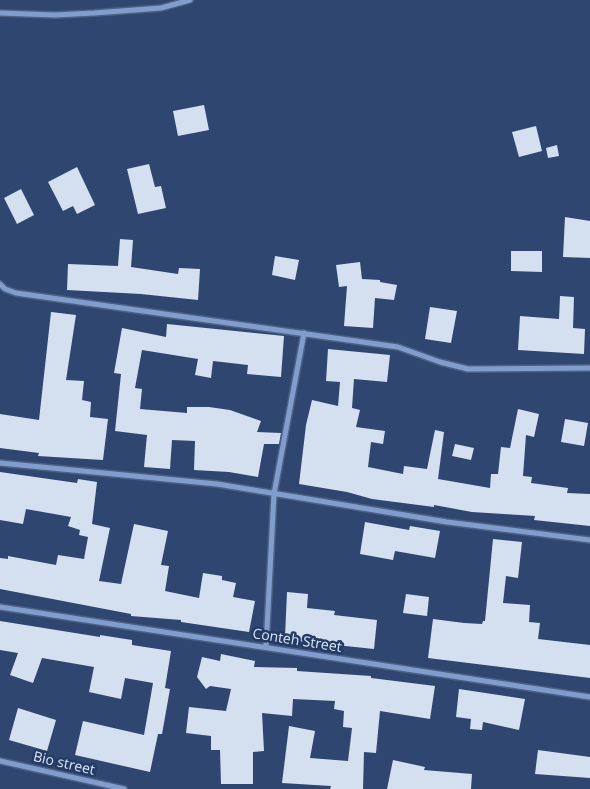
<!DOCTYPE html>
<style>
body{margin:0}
canvas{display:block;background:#2e4670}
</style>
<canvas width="590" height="789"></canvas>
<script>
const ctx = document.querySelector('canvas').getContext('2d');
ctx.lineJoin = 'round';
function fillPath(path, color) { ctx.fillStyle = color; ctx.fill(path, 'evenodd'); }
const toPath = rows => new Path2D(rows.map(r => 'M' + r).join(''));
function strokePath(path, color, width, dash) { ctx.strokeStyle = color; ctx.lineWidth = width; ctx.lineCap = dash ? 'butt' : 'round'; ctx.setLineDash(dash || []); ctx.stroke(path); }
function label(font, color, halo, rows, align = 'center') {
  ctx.font = font + ' "Open Sans",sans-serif'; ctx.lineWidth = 5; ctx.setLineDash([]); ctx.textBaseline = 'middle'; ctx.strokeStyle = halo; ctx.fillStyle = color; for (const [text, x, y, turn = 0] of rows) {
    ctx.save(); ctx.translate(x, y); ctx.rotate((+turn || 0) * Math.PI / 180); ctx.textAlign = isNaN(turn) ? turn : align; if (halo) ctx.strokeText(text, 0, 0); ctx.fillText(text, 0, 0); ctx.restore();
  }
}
const building = toPath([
 [204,105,209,130,178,136,173,111],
 [536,126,542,151,519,157,512,132],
 [557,145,559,156,548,158,546,148],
 [149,164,155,187,161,186,166,208,138,214,127,169],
 [77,167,95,205,77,214,73,206,63,211,48,182],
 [21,189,34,215,17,224,4,198],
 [565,217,590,221,590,258,563,257],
 [120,239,133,240,131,267,178,274,179,268,200,269,198,300,141,294,67,290,68,264,118,266],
 [511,251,542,251,542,272,511,271],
 [275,256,299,260,295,280,272,275],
 [360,262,362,279,380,280,380,282,397,285,394,300,375,298,373,328,344,326,347,286,339,287,336,265],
 [560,296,574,297,573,328,585,329,584,354,518,350,520,316,559,319],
 [430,307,457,311,451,343,425,339],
 [51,312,76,315,66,380,84,381,82,400,91,402,90,417,108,419,103,460,38,456,39,453,0,448,0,414,39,420],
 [167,324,284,336,281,377,247,374,248,365,213,361,211,378,195,375,198,359,142,350,135,388,142,389,140,409,187,413,187,407,209,407,230,410,261,421,257,432,281,433,279,444,264,444,258,477,229,472,194,470,195,441,172,440,170,469,144,467,147,435,115,431,121,374,114,373,122,328,166,337],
 [328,349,390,355,387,382,354,379,352,408,360,410,356,427,385,431,383,444,371,442,368,467,403,474,404,466,427,469,435,430,444,432,438,479,490,488,491,474,498,474,501,447,510,448,518,409,539,414,534,437,526,435,523,476,532,477,531,483,568,488,567,493,590,494,590,526,534,520,535,516,472,512,434,505,434,507,372,499,347,492,299,484,306,425,312,400,338,406,340,382,326,381],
 [565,419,588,423,584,446,561,442],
 [455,444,474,448,471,460,452,456],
 [0,472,77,483,78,479,97,482,92,524,110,528,99,581,121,584,134,524,168,531,161,565,169,566,165,591,199,598,203,573,222,576,222,580,236,583,233,597,255,601,249,632,181,622,181,620,131,616,131,614,0,589,0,558,8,559,8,556,56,565,58,555,84,559,88,537,79,535,80,530,68,526,71,517,26,509,23,524,0,520],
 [365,522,409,530,410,526,440,531,435,558,395,551,393,560,360,554],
 [493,539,522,542,518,578,506,576,503,603,530,605,529,622,540,623,538,639,590,645,590,678,428,658,433,619,464,623,482,624,483,621,485,621],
 [287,592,308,594,307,608,335,611,334,615,377,620,374,649,298,641,299,638,285,637],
 [406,594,429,597,427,616,403,613],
 [0,621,100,637,100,635,132,640,132,645,171,651,165,688,170,689,162,734,158,734,150,772,75,755,83,721,144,735,153,683,125,678,121,699,89,692,94,667,42,658,33,683,10,675,18,653,0,650],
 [221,654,255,661,254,667,297,668,297,671,371,676,371,678,435,686,430,719,380,711,376,753,364,752,363,789,330,789,331,786,282,783,289,726,315,731,310,758,348,761,352,728,343,727,344,711,334,709,335,701,293,699,292,716,262,713,264,751,253,752,253,784,221,784,220,750,211,750,211,736,186,733,189,707,226,711,231,689,210,686,206,689,197,677,202,657,220,661],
 [459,689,525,699,519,730,483,722,482,730,470,729,471,719,456,717],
 [18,708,56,720,47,751,9,740],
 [538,750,590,757,590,778,535,774],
 [393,760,425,767,424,770,472,774,471,789,387,789]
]);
const street = toPath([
 [0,13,55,15,94,13,161,8,190,0],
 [0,284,5,289,16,293,398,347,440,362,468,369,590,368],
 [0,463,217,484,447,522,590,540],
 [0,607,590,697],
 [266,647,274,494,304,333],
 [0,761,124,789]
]);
const streetNames = [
 ["Conteh Street",297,641,9],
 ["Bio street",64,764,13]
];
fillPath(building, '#d4dff0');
strokePath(street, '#4d6083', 8);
strokePath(street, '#819dcd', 5);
label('14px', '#dce8fd', '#243b65', streetNames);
</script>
